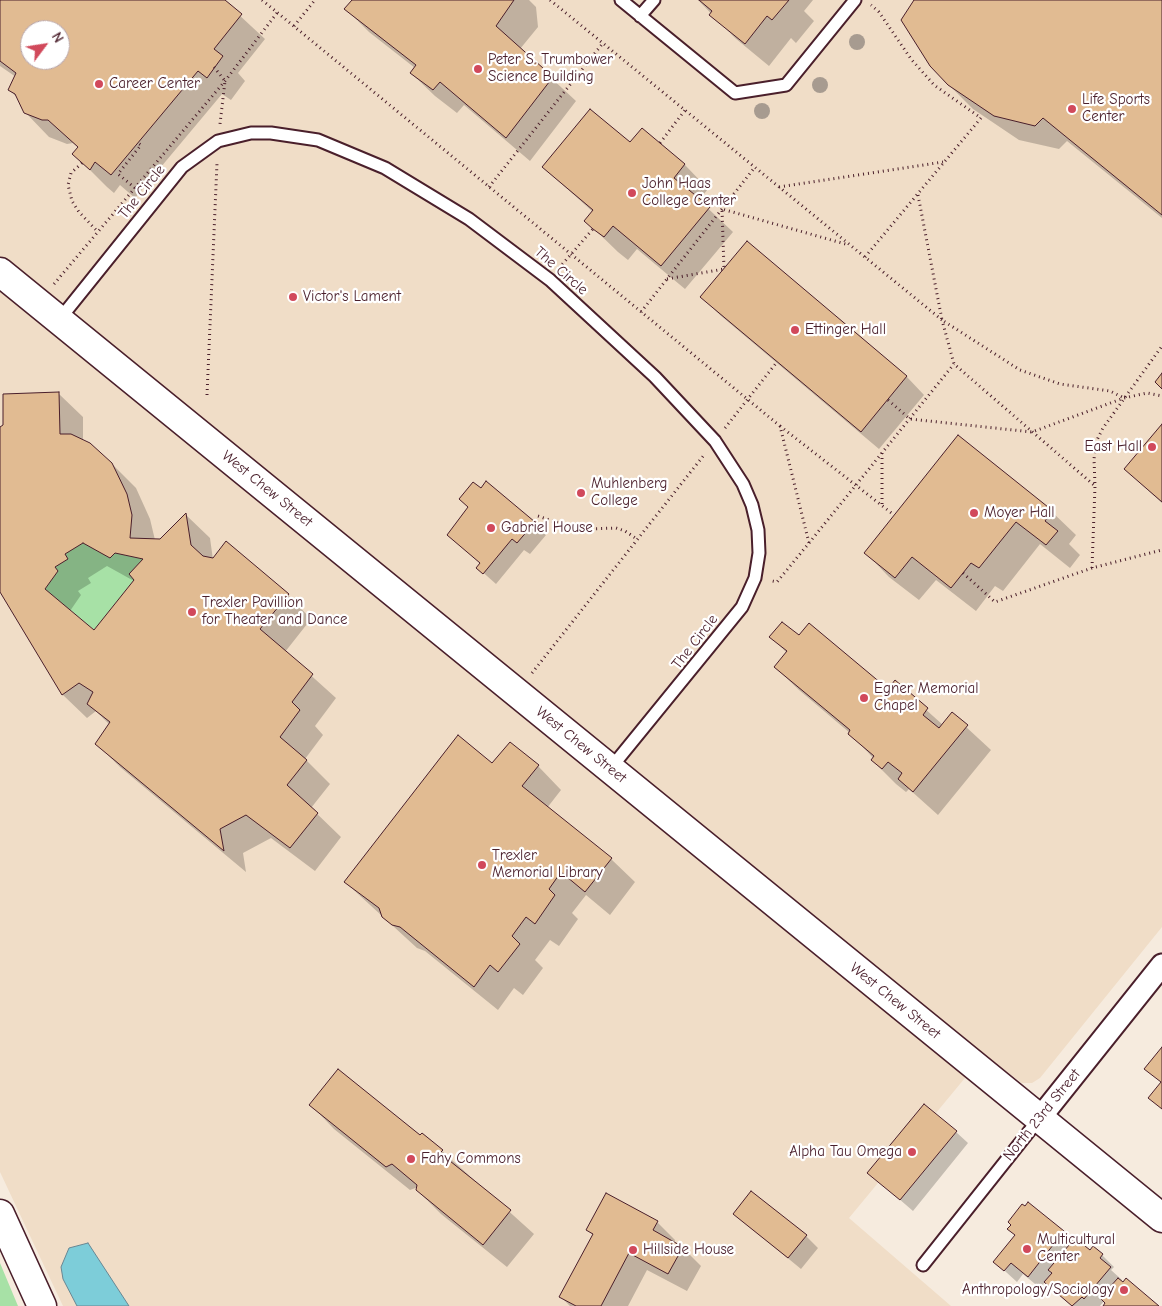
<!DOCTYPE html>
<style>
body{margin:0}
#map{position:relative;width:1162px;height:1306px;overflow:hidden;background:#f6ebde;font-family:"Comic Neue",sans-serif}
canvas{display:block}
.north{position:absolute;left:20px;top:20px;width:50px;height:50px;box-sizing:border-box;background:#fff;border:1px solid #b7a5aa;border-radius:50%;rotate:59deg;font-size:14px;font-weight:700;line-height:20px;text-align:center;color:#4a1f2b}
.north::after{content:'';display:block;margin:auto;width:18px;height:22px;background:#d1495b;clip-path:polygon(50% 0,100% 100%,50% 72%,0 100%)}
</style>
<div id="map">
<canvas width="1162" height="1306"></canvas>
<div class="north">N</div>
</div>
<script>
const ctx = document.querySelector('canvas').getContext('2d');
ctx.lineJoin = 'round';
function fillPath(path, color) { ctx.fillStyle = color; ctx.fill(path, 'evenodd'); }
const toPath = rows => new Path2D(rows.map(r => 'M' + r).join(''));
function strokePath(path, color, width, dash) { ctx.strokeStyle = color; ctx.lineWidth = width; ctx.lineCap = dash ? 'butt' : 'round'; ctx.setLineDash(dash || []); ctx.stroke(path); }
function label(font, color, halo, rows, align = 'center') {
  ctx.font = font + ' "Comic Neue",sans-serif'; ctx.lineWidth = 4.5; ctx.setLineDash([]); ctx.textBaseline = 'middle'; ctx.strokeStyle = halo; ctx.fillStyle = color; for (const [text, x, y, turn = 0] of rows) {
    ctx.save(); ctx.translate(x, y); ctx.rotate((+turn || 0) * Math.PI / 180); ctx.textAlign = isNaN(turn) ? turn : align; if (halo) ctx.strokeText(text, 0, 0); ctx.fillText(text, 0, 0); ctx.restore();
  }
}
const built = toPath([
 [0,0,1162,0,1162,927,1040,1078,1032,1083,1022,1083,984,1055,849,1218,951,1306,63,1306,0,1172],
 [30,30,60,30,60,60,30,60]
]);
const green = toPath([
 [83,543,110,558,115,553,143,559,129,574,134,580,94,630,45,589,58,571,55,567,68,559,65,554],
 [0,1263,18,1306,0,1306]
]);
const water = toPath([
 [88,1243,129,1306,77,1306,63,1279,61,1267,69,1248,88,1243]
]);
const shadow = toPath([
 [0,0,223,0,265,39,238,73,245,81,231,100,222,94,135,198,120,185,114,193,107,187,74,154,79,148,73,143,67,144,49,137,25,112,19,99,9,90,16,77,0,66],
 [30,30,60,30,60,60,30,60],
 [353,0,529,0,536,7,538,27,520,49,576,101,530,161,464,105,457,113,435,96,411,73,415,68,369,32,346,9],
 [698,0,813,0,804,11,814,21,796,43,791,38,769,66,735,38],
 [915,0,1162,0,1162,218,1067,141,1059,149,1019,140,973,109,949,85],
 [642,130,685,165,708,189,699,200,733,232,685,289,637,249,628,260,618,252,586,221,593,212,543,167,630,144],
 [747,243,907,377,924,395,879,449,720,315,702,297],
 [59,394,83,417,83,441,112,464,136,488,150,519,155,540,161,540,186,515,210,538,213,560,288,595,311,619,285,652,336,698,315,726,323,735,305,759,330,784,311,808,341,837,315,871,271,838,243,853,246,872,120,767,97,744,110,725,96,711,87,718,63,695,0,589,0,428],
 [107,566,134,581,94,632,70,611,81,595,78,591,91,583,88,578],
 [1162,426,1162,503,1125,469],
 [958,437,1052,512,1076,535,1069,544,1080,555,1070,568,1040,544,1003,591,995,586,976,611,936,580,919,600,889,577,866,553],
 [487,483,546,535,530,554,524,550,496,584,478,568,481,564,448,535],
 [771,637,799,637,888,690,895,682,943,725,952,714,991,750,938,815,909,789,906,792,896,784,872,760,874,759,850,733,799,690,775,667,787,653],
 [492,765,538,766,561,790,547,808,611,859,635,882,610,915,586,895,572,913,578,919,559,946,550,940,535,960,543,968,523,995,514,988,498,1010,425,951,417,948,345,882],
 [311,1105,420,1137,442,1151,534,1234,507,1267,441,1214,417,1190,418,1187,410,1190,334,1129],
 [956,1132,968,1143,913,1211,869,1173],
 [1028,1203,1074,1242,1090,1252,1102,1255,1114,1267,1111,1270,1122,1280,1121,1282,1157,1306,1104,1306,1106,1303,1104,1301,1100,1306,1072,1306,1045,1282,1040,1288,1023,1274,1017,1282,995,1262,1016,1236,1009,1229],
 [734,1214,806,1236,818,1248,801,1269],
 [657,1222,675,1240,674,1243,683,1248,701,1266,687,1291,647,1270,628,1306,570,1306,560,1296,593,1235,587,1230]
]);
const building = toPath([
 [0,0,225,0,242,14,214,49,223,56,207,78,198,71,111,175,95,162,90,170,72,154,78,147,48,120,42,120,24,113,15,94,8,90,16,73,0,61,0,0],
 [30,30,60,30,60,60,30,60,30,30],
 [352,0,514,0,496,26,553,77,506,138,440,82,433,90,410,73,416,65,344,9,352,0],
 [699,0,789,0,772,20,767,16,745,44,709,15,712,11,699,0],
 [914,0,1162,0,1162,215,1043,118,1035,126,994,116,948,85,930,66,901,20,914,0],
 [590,109,630,142,642,128,685,164,674,178,710,207,661,266,613,226,604,237,593,229,584,221,593,210,542,167,590,109],
 [747,241,907,376,861,432,700,297,747,241],
 [1162,373,1162,389,1155,382,1162,373],
 [59,392,60,434,71,434,90,443,112,463,127,494,132,515,130,538,160,539,186,513,191,545,203,556,213,558,226,541,289,594,260,629,313,674,292,702,300,710,280,737,307,760,287,785,318,813,290,848,246,815,220,829,224,851,95,744,110,722,87,704,93,692,79,683,62,695,0,592,0,427,3,425,3,394,59,392],
 [83,543,110,558,115,553,143,559,129,574,134,580,94,630,45,589,58,571,55,567,68,559,65,554,83,543],
 [1162,424,1162,502,1124,469,1162,424],
 [958,435,1053,511,1045,521,1058,531,1046,545,1016,522,979,568,971,563,951,588,912,557,895,578,864,553,958,435],
 [486,481,535,522,517,543,512,539,483,574,476,568,480,563,447,535,468,507,459,499,473,482,481,488,486,481],
 [782,622,799,635,809,623,888,689,895,680,928,708,923,715,939,728,952,712,968,725,913,792,898,779,902,773,888,762,882,769,871,760,874,756,848,734,850,730,774,667,787,651,769,637,782,622],
 [458,735,492,763,510,742,539,765,522,786,612,858,585,892,561,872,549,889,555,895,535,924,526,917,512,936,520,944,498,972,490,965,474,987,400,927,392,925,382,917,379,908,344,882,458,735],
 [1162,1047,1162,1109,1148,1098,1161,1082,1144,1069,1162,1047],
 [338,1069,420,1135,422,1133,443,1150,440,1153,511,1210,483,1245,416,1190,417,1185,392,1164,386,1167,309,1105,338,1069],
 [924,1104,957,1131,900,1200,867,1173,924,1104],
 [751,1191,807,1235,788,1258,733,1214,751,1191],
 [606,1193,658,1221,653,1230,683,1247,668,1274,629,1253,601,1306,576,1306,559,1297,593,1234,586,1230,606,1193],
 [1028,1202,1064,1231,1028,1277,1011,1263,1004,1271,993,1262,1015,1235,1007,1229,1011,1225,1008,1222,1022,1204,1025,1206,1028,1202],
 [1075,1238,1090,1250,1093,1246,1103,1254,1100,1258,1111,1267,1084,1299,1082,1297,1072,1306,1044,1282,1052,1273,1048,1270,1075,1238],
 [1118,1278,1123,1282,1126,1278,1159,1306,1103,1306,1105,1303,1100,1298,1118,1278]
]);
const path = toPath([
 [262,0,780,426,809,543,777,582,772,581],
 [550,0,942,320,954,364,1095,486],
 [294,26,315,0],
 [214,67,225,81,220,124],
 [660,143,685,110],
 [82,163,71,173,68,185,72,201,79,212,98,232],
 [489,187,603,43],
 [779,187,943,162],
 [135,188,118,174,141,145,138,143],
 [918,195,942,320,1020,370,1060,384,1110,391,1124,398],
 [865,257,981,118,934,85,911,59,879,12,871,5],
 [559,268,593,229],
 [667,279,724,269,722,209,849,245],
 [54,284,225,81,277,13],
 [641,312,755,167],
 [207,395,217,163],
 [888,400,910,419,1032,432,1124,398,1147,393,1162,396],
 [780,426,894,515],
 [725,428,777,362],
 [882,453,882,504],
 [538,516,564,525,586,529,616,528,625,531,637,539],
 [809,543,954,364],
 [1092,568,1095,486,1094,459,1096,442,1103,428,1162,346],
 [963,573,995,602,1092,568,1162,550],
 [532,673,704,455]
]);
const service = toPath([
 [621,0,735,93,786,85,855,0],
 [640,16,654,0],
 [59,320,182,167,218,141,251,133,271,133,318,140,385,168,469,219,550,280,655,377,715,441,743,484,752,505,758,530,759,553,755,578,742,607,610,769],
 [923,1265,1039,1119]
]);
const minor = toPath([
 [1039,1119,1162,965]
]);
const tertiary = toPath([
 [0,272,1162,1218],
 [0,1214,42,1306]
]);
const trees = [
 [857,42],
 [820,85],
 [762,111]
];
const markers = [
 [478,69,5,"#d1495b"],
 [99,84,5,"#d1495b"],
 [1072,109,5,"#d1495b"],
 [632,193,5,"#d1495b"],
 [293,297,5,"#d1495b"],
 [795,330,5,"#d1495b"],
 [1152,447,5,"#d1495b"],
 [581,493,5,"#d1495b"],
 [974,513,5,"#d1495b"],
 [491,528,5,"#d1495b"],
 [192,612,5,"#d1495b"],
 [864,698,5,"#d1495b"],
 [482,865,5,"#d1495b"],
 [912,1152,5,"#d1495b"],
 [411,1159,5,"#d1495b"],
 [1027,1249,5,"#d1495b"],
 [633,1250,5,"#d1495b"],
 [1124,1290,5,"#d1495b"]
];
const poiNames = [
 ["Peter S. Trumbower",488,60],
 ["Science Building",488,77],
 ["Career Center",109,84],
 ["Life Sports",1082,100],
 ["Center",1082,117],
 ["John Haas",642,184],
 ["College Center",642,201],
 ["Victor's Lament",303,297],
 ["Ettinger Hall",805,330],
 ["East Hall",1142,447,"right"],
 ["Muhlenberg",591,484],
 ["College",591,501],
 ["Moyer Hall",984,513],
 ["Gabriel House",501,528],
 ["Trexler Pavillion",202,603],
 ["for Theater and Dance",202,620],
 ["Egner Memorial",874,689],
 ["Chapel",874,706],
 ["Trexler",492,856],
 ["Memorial Library",492,873],
 ["Alpha Tau Omega",902,1152,"right"],
 ["Fahy Commons",421,1159],
 ["Multicultural",1037,1240],
 ["Center",1037,1257],
 ["Hillside House",643,1250],
 ["Anthropology/Sociology",1114,1290,"right"]
];
const streetNames = [
 ["The Circle",142,192,-51],
 ["The Circle",561,271,41],
 ["West Chew Street",267,489,39],
 ["The Circle",695,642,-52],
 ["West Chew Street",581,745,39],
 ["West Chew Street",895,1001,39],
 ["North 23rd Street",1042,1115,-51]
];
fillPath(built, '#f0ddc7');
fillPath(green, '#a7e1a6');
fillPath(water, '#7dcdd9');
strokePath(water, '#698793', 1);
fillPath(shadow, '#0003');
fillPath(building, '#e1bb92');
strokePath(building, '#4a1f2b', 1);
strokePath(service, '#4a1f2b', 15);
strokePath(minor, '#4a1f2b', 25);
strokePath(tertiary, '#4a1f2b', 31);
strokePath(path, '#4a1f2b', 3, [1, 4]);
strokePath(service, '#fff', 11);
strokePath(minor, '#fff', 21);
strokePath(tertiary, '#fff', 28);
ctx.fillStyle = '#a79b90';
for (const [x, y] of trees) { ctx.beginPath(); ctx.arc(x, y, 8, 0, 2 * Math.PI); ctx.fill(); }
for (const [x, y, r, color] of markers) { const dot = new Path2D(); dot.arc(x, y, r, 0, 2 * Math.PI); ctx.fillStyle = color; ctx.fill(dot); strokePath(dot, '#fff', 2); }
label('15px', '#4a1f2b', '#fff', poiNames, 'left');
label('15px', '#4a1f2b', '#fff', streetNames);
</script>
